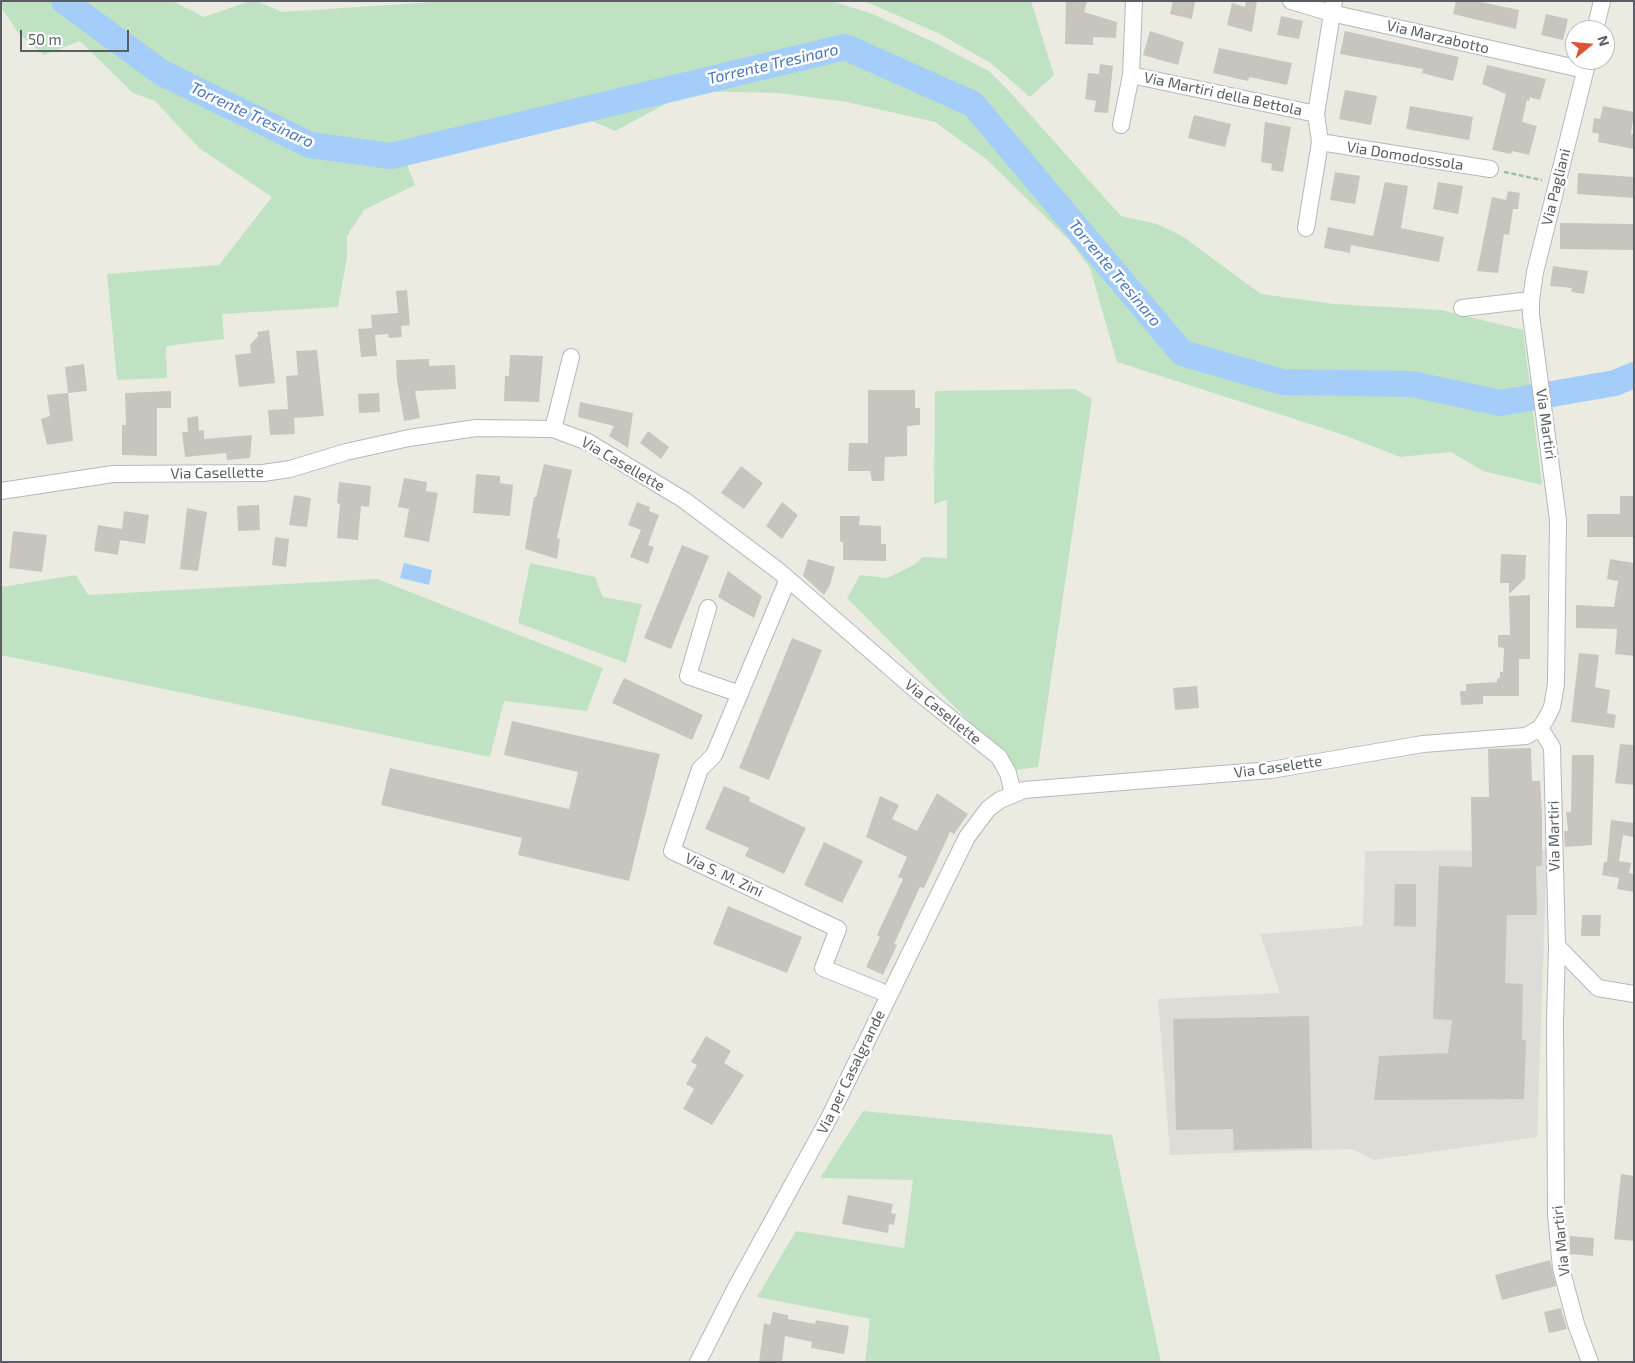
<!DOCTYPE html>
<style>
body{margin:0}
#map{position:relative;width:1635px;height:1363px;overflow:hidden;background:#ecebe2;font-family:"Exo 2",sans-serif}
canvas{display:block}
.frame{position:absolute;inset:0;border:2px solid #5a5d62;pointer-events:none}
.north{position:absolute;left:1565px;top:20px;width:50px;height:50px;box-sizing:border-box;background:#fff;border:1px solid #bdbec0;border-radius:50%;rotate:73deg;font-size:14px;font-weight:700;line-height:20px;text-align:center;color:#5a5d62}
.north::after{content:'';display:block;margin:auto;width:18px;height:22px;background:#de5236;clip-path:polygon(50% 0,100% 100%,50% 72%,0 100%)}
.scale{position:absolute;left:20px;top:30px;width:109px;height:22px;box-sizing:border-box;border:2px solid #5a5d62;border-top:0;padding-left:6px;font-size:15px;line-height:18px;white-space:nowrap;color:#5a5d62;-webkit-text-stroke:4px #fff;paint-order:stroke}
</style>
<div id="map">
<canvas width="1635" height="1363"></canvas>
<div class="frame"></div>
<div class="north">N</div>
<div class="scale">50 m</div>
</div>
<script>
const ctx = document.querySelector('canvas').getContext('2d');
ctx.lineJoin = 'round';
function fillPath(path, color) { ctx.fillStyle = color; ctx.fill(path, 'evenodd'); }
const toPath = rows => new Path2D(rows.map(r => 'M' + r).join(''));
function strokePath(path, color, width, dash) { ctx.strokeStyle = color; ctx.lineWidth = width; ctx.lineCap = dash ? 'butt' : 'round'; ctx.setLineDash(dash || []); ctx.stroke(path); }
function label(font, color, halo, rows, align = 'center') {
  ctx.font = font + ' "Exo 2",sans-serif'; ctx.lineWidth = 5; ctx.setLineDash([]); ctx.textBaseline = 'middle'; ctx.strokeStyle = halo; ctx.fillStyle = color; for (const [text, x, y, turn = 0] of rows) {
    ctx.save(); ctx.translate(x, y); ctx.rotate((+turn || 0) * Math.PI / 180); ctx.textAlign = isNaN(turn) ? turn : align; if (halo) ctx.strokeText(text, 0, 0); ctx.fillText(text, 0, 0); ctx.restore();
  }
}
const industrial = toPath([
 [1547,850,1537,1137,1374,1160,1351,1149,1170,1155,1158,999,1280,993,1260,934,1363,926,1365,851]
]);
const green = toPath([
 [1,1,172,1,204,17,250,1,257,1,282,12,448,1,831,1,873,14,933,42,989,71,1009,91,1121,216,1157,224,1182,236,1261,294,1334,304,1441,310,1523,330,1542,485,1483,471,1451,452,1400,457,1341,434,1117,362,1090,268,1070,241,986,159,935,122,847,102,778,93,690,91,615,131,585,118,407,165,415,185,364,210,347,236,347,257,338,307,222,314,224,339,166,346,167,378,117,380,107,274,219,265,272,197,199,148,155,101,133,93,80,41,44,55,19,34,1,7],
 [864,1,1031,1,1054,75,1030,97,992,64,938,33],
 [1075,389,1092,399,1038,767,1017,770,847,598,860,575,887,578,914,565,923,557,947,558,947,500,934,504,935,391],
 [530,563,595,577,603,597,642,604,626,663,518,623],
 [76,575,88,595,377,579,603,668,587,711,504,701,490,757,1,655,1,587],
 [863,1111,1112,1135,1161,1362,865,1362,870,1319,757,1297,796,1231,904,1248,913,1180,820,1178]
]);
const water = toPath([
 [404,563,432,570,429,585,400,578]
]);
const river = toPath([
 [64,1,162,73,310,145,391,156,845,47,973,104,1182,353,1282,382,1412,384,1500,403,1615,383,1634,375]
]);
const building = toPath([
 [1066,1,1087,1,1084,12,1117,22,1116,38,1093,37,1093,45,1065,44],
 [1173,1,1195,1,1192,19,1170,14],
 [1246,1,1257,1,1252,32,1227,25,1232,3,1245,7],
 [1456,1,1476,1,1519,10,1516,29,1453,14],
 [1546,14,1568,19,1563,40,1541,35],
 [1281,16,1303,21,1299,39,1277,35],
 [1150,31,1184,42,1178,65,1143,55],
 [1345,31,1459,57,1453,81,1422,73,1423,69,1340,54],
 [1219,48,1292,63,1287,85,1249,77,1248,81,1213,73],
 [1100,64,1113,66,1108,113,1094,112,1096,101,1085,99,1088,73,1099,74],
 [1487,65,1546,79,1540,100,1530,97,1529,101,1527,100,1522,122,1537,126,1529,155,1512,151,1511,154,1492,150,1506,94,1482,84],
 [1345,90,1377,96,1371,125,1339,119],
 [1410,106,1473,117,1469,140,1406,129],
 [1603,106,1634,112,1631,134,1634,134,1634,149,1598,142,1599,134,1592,132,1594,118,1600,119],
 [1194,115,1231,124,1225,147,1188,138],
 [1265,122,1291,127,1283,172,1271,170,1272,164,1261,162],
 [1335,172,1360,176,1355,204,1330,200],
 [1578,173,1634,177,1634,198,1577,194],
 [1385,182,1408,186,1401,228,1444,237,1439,262,1351,245,1350,253,1324,248,1328,227,1373,236],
 [1438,182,1463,186,1458,214,1433,209],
 [1508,191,1520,193,1518,209,1513,209,1509,235,1504,234,1498,273,1477,271,1492,197,1506,200],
 [1560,223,1634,224,1634,250,1560,249],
 [1553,266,1588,271,1584,294,1571,292,1572,288,1550,286],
 [407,290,410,325,401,326,402,337,389,338,388,334,375,335,377,356,361,357,358,329,372,328,371,315,398,313,396,291],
 [269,330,275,383,239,387,235,355,251,353,250,345,258,336,257,332],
 [317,350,324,416,294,418,295,434,270,435,268,410,288,409,286,376,298,375,296,351],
 [510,355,543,356,539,402,504,401,505,376,509,376],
 [429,359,429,366,455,365,456,389,415,391,420,418,404,421,397,380,396,360],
 [84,364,87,391,68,393,65,367],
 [868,390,915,390,915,408,920,408,920,425,907,426,907,456,885,457,884,481,872,481,870,471,848,471,849,443,868,443],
 [171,391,171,408,157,408,157,456,122,455,122,425,126,425,125,393],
 [68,393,73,441,47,445,41,419,50,416,47,395],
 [379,393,380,412,359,413,358,394],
 [580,402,633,413,628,448,609,436,614,426,578,417],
 [198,416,199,431,204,430,204,439,252,435,250,458,227,460,226,453,185,457,182,432,188,432,187,418],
 [648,431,669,447,661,459,640,443],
 [544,464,572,470,557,538,560,539,557,559,525,549,534,497,536,497],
 [741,466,763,483,744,509,721,493],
 [476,474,500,476,500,483,513,485,510,516,473,513],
 [404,478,427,482,426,491,438,493,429,542,404,537,409,509,398,507],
 [339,482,371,486,369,507,361,506,358,540,337,538,340,504,337,503],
 [294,495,311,498,307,527,289,525],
 [1620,496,1634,496,1634,537,1587,537,1587,514,1620,514],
 [637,502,650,507,649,511,659,515,648,545,654,547,648,564,630,557,641,530,628,525],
 [782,502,798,515,782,539,766,526],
 [259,505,260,530,238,531,237,506],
 [187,508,207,512,198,571,180,569],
 [124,511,149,515,145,544,120,540,118,555,94,551,98,525,122,529],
 [840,516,860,516,859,525,881,526,881,544,886,544,886,561,843,560,843,542,840,542],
 [13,531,47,535,42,572,9,568],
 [275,537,289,539,286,567,272,565],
 [682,545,709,556,671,649,644,638],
 [1501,554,1526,555,1525,579,1509,594,1509,583,1500,583],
 [808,559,835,567,830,585,824,595,803,576],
 [1610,559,1634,563,1634,656,1615,654,1617,629,1576,628,1576,605,1614,607,1618,581,1607,579],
 [728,571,762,596,754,618,718,597],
 [1530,595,1530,659,1519,659,1519,696,1483,696,1483,704,1461,705,1460,691,1466,691,1466,684,1497,682,1497,679,1500,678,1500,672,1503,672,1504,648,1498,647,1498,635,1510,635,1509,596],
 [792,638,822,650,769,780,739,768],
 [1579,653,1599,655,1595,687,1610,690,1607,713,1616,715,1614,728,1571,722],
 [624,678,703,715,692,740,612,703],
 [1197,686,1199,708,1175,710,1173,688],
 [512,721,660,754,629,881,518,855,522,838,381,805,390,768,569,809,578,772,504,755],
 [1620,744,1634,745,1634,785,1615,783],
 [1531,748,1532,781,1540,781,1542,813,1542,866,1536,866,1537,915,1507,915,1505,983,1523,984,1522,1040,1526,1040,1524,1099,1374,1100,1379,1056,1448,1053,1452,1020,1433,1019,1439,866,1472,867,1471,797,1489,797,1488,749],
 [1572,755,1594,755,1592,845,1565,847,1564,831,1568,831,1566,812,1571,812],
 [724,786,750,797,749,801,806,828,784,874,745,856,749,848,705,829],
 [937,793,968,814,954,834,950,832,924,888,920,887,894,944,897,945,883,975,866,967,880,937,877,935,903,879,898,877,907,857,866,837,880,796,899,805,892,819,917,831],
 [1611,820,1634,823,1634,837,1623,835,1619,861,1631,863,1629,873,1634,874,1634,892,1617,889,1619,878,1602,875,1604,862,1607,862],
 [824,842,863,861,842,903,804,885],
 [1395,884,1416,884,1416,927,1394,926],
 [728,906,802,937,787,973,713,944],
 [1582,915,1601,915,1600,936,1581,936],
 [1309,1016,1312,1148,1234,1150,1233,1129,1176,1130,1173,1019],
 [706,1036,731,1051,724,1063,744,1075,712,1125,683,1109,694,1089,686,1084,697,1065,691,1062],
 [1621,1174,1634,1176,1634,1241,1614,1239],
 [848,1195,893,1204,891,1213,896,1214,894,1225,889,1224,888,1233,842,1224],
 [1570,1236,1594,1238,1593,1256,1570,1254],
 [1550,1260,1556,1286,1502,1300,1495,1275],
 [1561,1308,1567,1329,1549,1333,1544,1312],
 [773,1312,788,1315,788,1319,815,1324,816,1320,849,1326,844,1354,811,1348,812,1342,785,1336,782,1362,759,1362,764,1323,770,1325]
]);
const path = toPath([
 [1504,172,1542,180]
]);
const minor = toPath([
 [1291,1,1331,13,1585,70],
 [1595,30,1602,1],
 [1131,75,1316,114],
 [1121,125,1131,75,1134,1],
 [1320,142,1490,169],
 [1306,228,1320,142,1316,114,1334,1],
 [1462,308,1531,300],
 [553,429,571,357],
 [1,491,113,474,263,473,290,469,346,452,409,438,476,428,553,429,588,442,684,500,780,572,918,692,999,757,1008,773,1013,793],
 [788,579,714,755,700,769,672,851,838,929,823,968,880,991],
 [708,608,688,676,740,694],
 [1540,728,1552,747,1557,946,1555,1022,1556,1215,1561,1268,1576,1324,1590,1362],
 [1557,946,1598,988,1634,994],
 [698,1362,734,1291,829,1118,967,837,988,809,1000,800,1024,790,1271,770,1423,744,1526,736,1540,728,1546,719,1552,707,1556,684,1558,520,1531,315,1531,300,1535,272,1588,60]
]);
const streetNames = [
 ["Via Marzabotto",1438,37,13],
 ["Via Martiri della Bettola",1223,94,12],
 ["Via Domodossola",1405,156,9],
 ["Via Pagliani",1556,187,-76],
 ["Via Martiri",1546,424,82],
 ["Via Casellette",623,464,30],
 ["Via Casellette",217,473,-1],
 ["Via Casellette",943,712,39],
 ["Via Caselette",1278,767,-8],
 ["Via Martiri",1554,836,-91],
 ["Via S. M. Zini",724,875,25],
 ["Via per Casalgrande",851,1072,-64],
 ["Via Martiri",1561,1241,-96]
];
const waterNames = [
 ["Torrente Tresinaro",773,64,-13],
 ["Torrente Tresinaro",252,115,25],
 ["Torrente Tresinaro",1115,273,50]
];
fillPath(industrial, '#dedcd6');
fillPath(green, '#bfe3c2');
fillPath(water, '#a4cdfa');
strokePath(river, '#a4cdfa', 26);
fillPath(building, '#c8c5bf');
strokePath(minor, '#b4b7bc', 18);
strokePath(path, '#99c3a9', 2.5, [5, 2.5]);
strokePath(minor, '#fff', 16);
label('15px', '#5a5d62', '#fff', streetNames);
label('italic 16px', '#4977bb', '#fff', waterNames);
</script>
